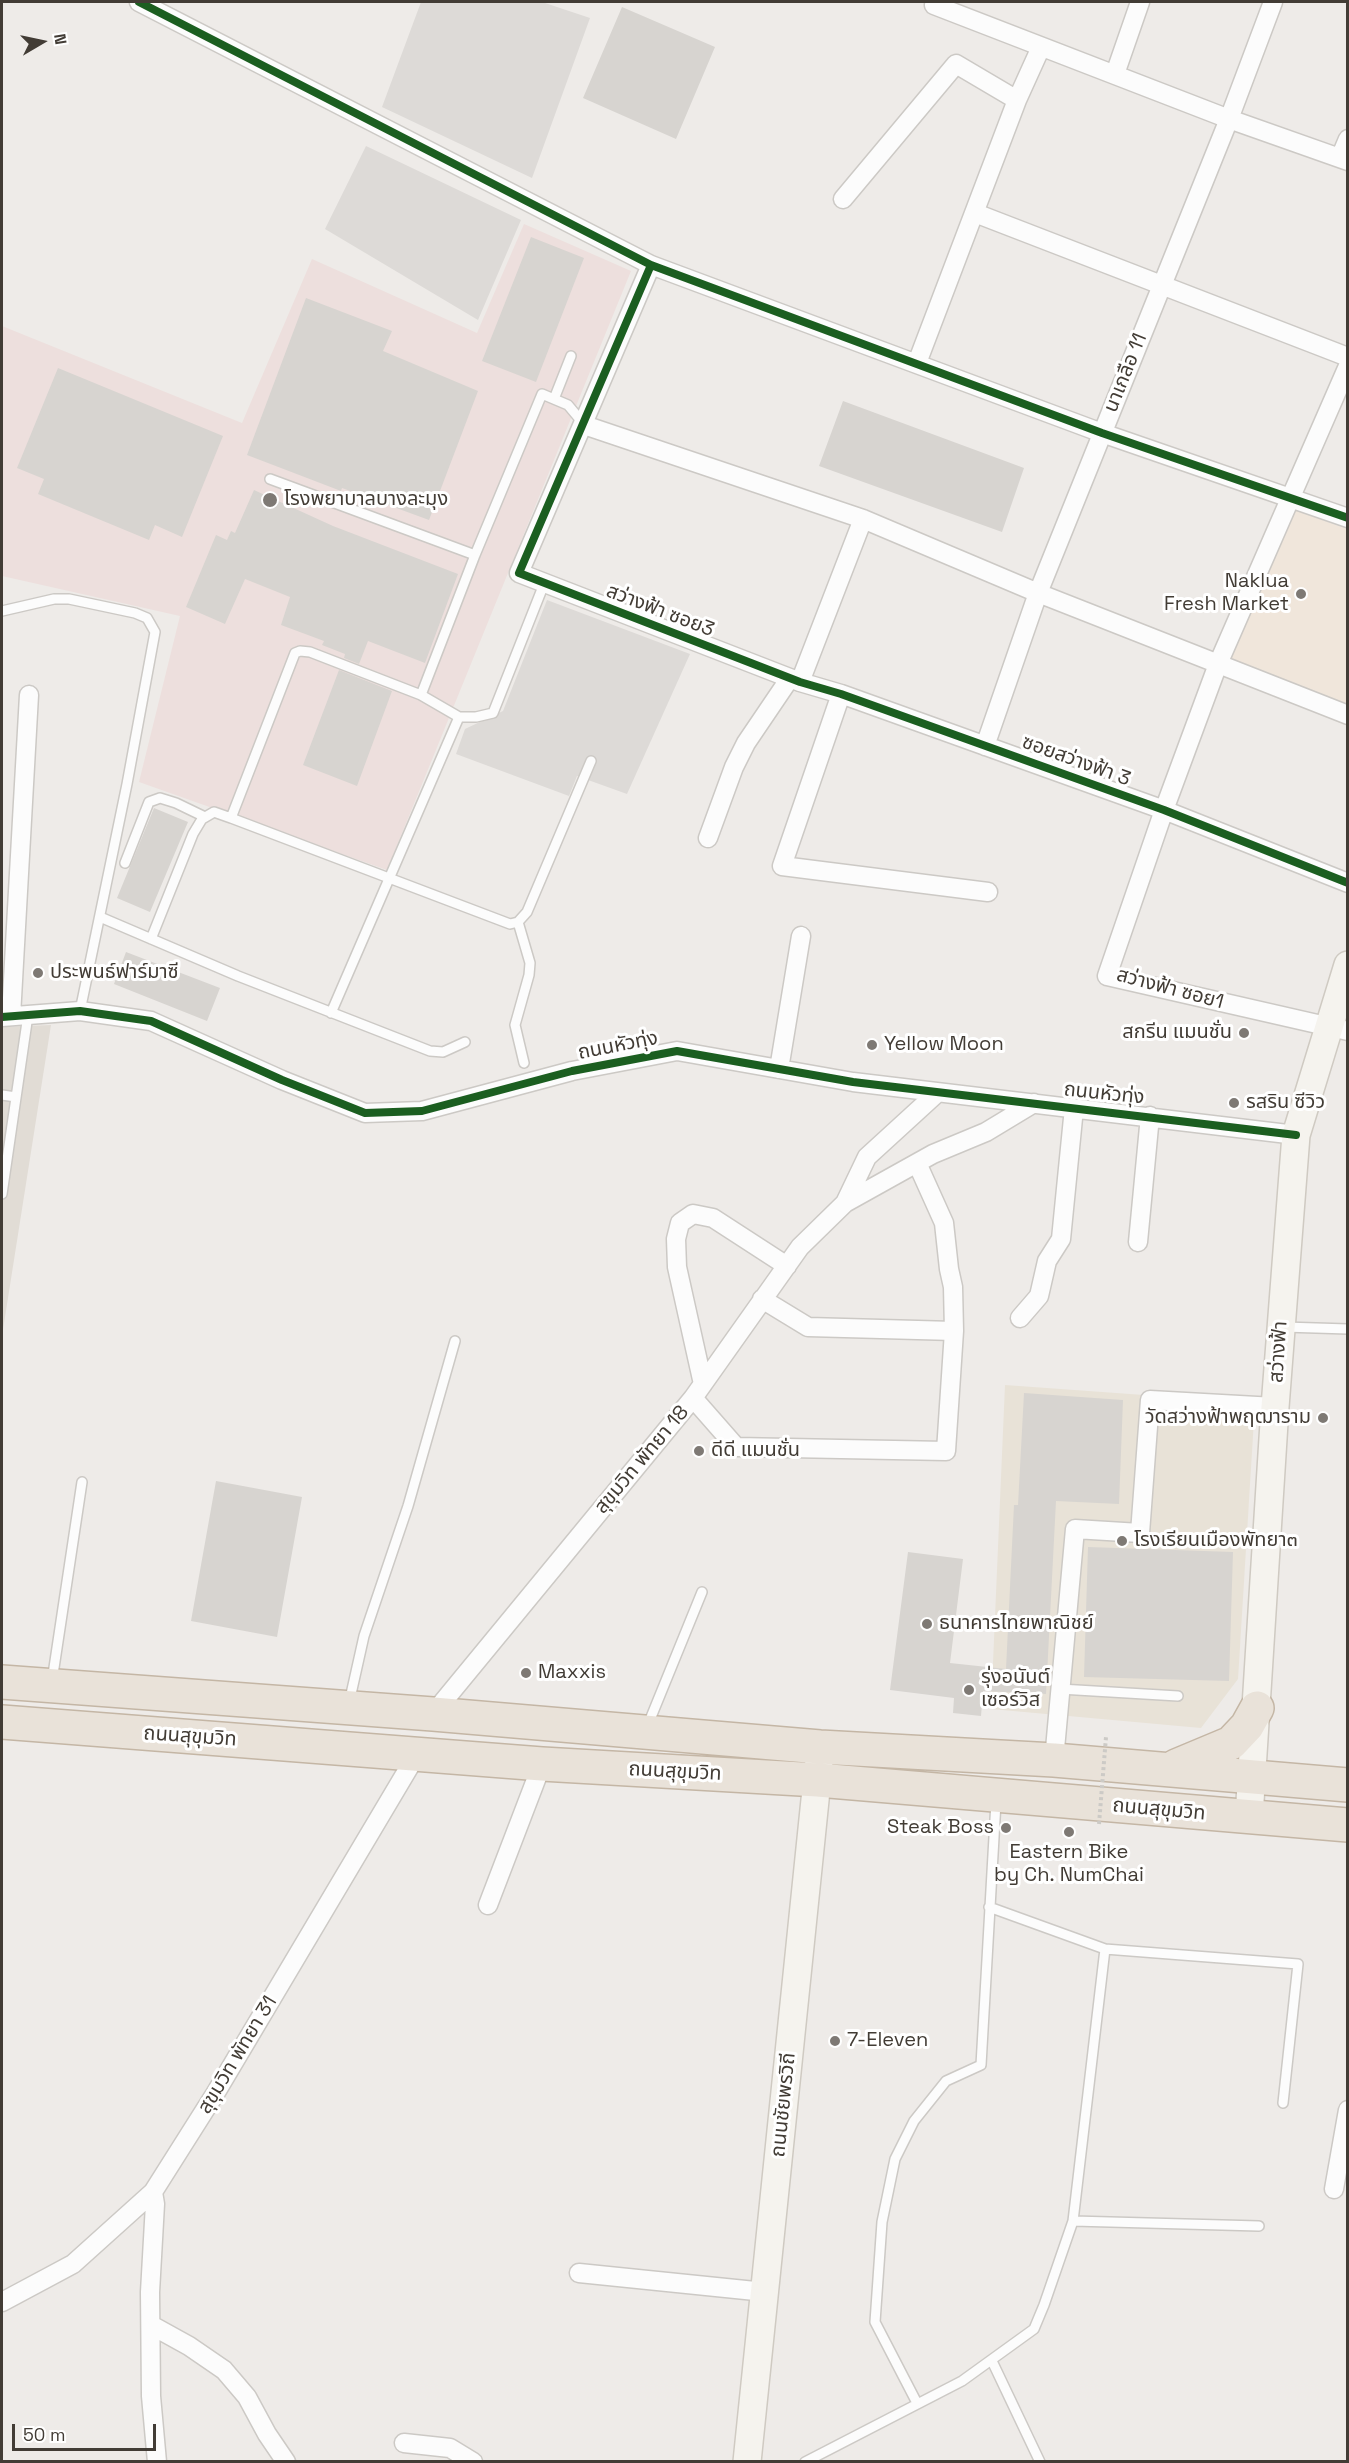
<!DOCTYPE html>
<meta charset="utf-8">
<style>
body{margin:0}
#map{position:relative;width:1349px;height:2463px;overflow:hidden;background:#eeebe8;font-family:"Space Grotesk",sans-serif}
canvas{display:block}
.frame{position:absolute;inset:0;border:3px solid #423c35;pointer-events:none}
.north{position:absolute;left:12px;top:12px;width:60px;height:60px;-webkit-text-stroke:4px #fff;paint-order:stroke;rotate:81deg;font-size:16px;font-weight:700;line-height:24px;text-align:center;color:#423c35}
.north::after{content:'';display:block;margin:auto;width:21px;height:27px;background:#423c35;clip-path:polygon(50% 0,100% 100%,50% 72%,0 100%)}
.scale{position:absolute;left:12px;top:2424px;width:144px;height:27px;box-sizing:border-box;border:3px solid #423c35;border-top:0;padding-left:8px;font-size:18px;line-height:21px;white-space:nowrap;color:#423c35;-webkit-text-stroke:4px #fff;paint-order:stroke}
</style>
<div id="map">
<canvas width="1349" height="2463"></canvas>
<div class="frame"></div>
<div class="north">N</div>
<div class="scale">50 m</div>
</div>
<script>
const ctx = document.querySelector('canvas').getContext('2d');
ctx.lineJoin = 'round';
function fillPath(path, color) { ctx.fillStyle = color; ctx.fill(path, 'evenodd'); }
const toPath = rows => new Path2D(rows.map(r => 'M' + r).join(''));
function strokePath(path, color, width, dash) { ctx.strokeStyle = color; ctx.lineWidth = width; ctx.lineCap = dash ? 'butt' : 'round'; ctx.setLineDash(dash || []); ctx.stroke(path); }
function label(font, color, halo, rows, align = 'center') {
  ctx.font = font + ' "Space Grotesk","Noto Sans Thai",sans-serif'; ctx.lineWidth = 6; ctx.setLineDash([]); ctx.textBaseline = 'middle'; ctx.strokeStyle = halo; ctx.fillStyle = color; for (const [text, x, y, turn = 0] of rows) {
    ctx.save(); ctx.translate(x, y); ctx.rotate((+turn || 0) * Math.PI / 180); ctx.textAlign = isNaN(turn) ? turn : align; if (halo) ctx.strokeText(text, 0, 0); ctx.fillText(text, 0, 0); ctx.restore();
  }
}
const residential = toPath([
 [51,1025,2,1336,2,1027]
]);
const commercial = toPath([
 [1290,508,1347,529,1347,707,1228,659]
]);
const education = toPath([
 [1005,1385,1255,1403,1238,1679,1201,1728,991,1709]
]);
const medical = toPath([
 [524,224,631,271,387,870,139,782,180,616,2,576,2,326,242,423,312,259,477,333]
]);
const parking = toPath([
 [421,2,542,2,590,18,532,178,382,107],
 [366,146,521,220,478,320,325,229],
 [547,600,690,654,627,794,577,776,569,796,456,754,465,729,503,711]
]);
const building = toPath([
 [622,7,715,47,676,139,583,98],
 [531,237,584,258,536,382,482,361],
 [306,298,392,331,383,351,478,391,429,520,342,488,341,491,247,455],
 [58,368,223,436,182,537,155,525,149,540,38,494,44,479,17,468],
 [843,401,1024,468,1002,532,819,466],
 [254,490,333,526,458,574,425,663,368,641,359,664,344,658,345,654,322,645,324,641,281,625,290,597,245,579,225,624,186,607,216,535,227,540,231,531,235,533],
 [339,670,392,691,357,786,303,765],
 [154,808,188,822,150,912,117,898],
 [126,952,220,988,207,1021,114,984],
 [1024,1393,1123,1400,1119,1504,1056,1501,1046,1694,983,1691,981,1716,953,1713,954,1698,890,1690,908,1552,963,1559,950,1663,1006,1669,1014,1505,1018,1505],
 [216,1481,302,1497,277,1637,191,1621],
 [1088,1547,1233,1552,1229,1681,1084,1677]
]);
const lane = toPath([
 [554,399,571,356],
 [270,479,475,555,542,394,568,405,583,423],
 [2,611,54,599,69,599,135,613,147,618,155,632,127,784,80,1011],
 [421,695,475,555],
 [231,818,510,924,518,922,527,912,591,761],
 [125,863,149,802,160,798,176,803,205,817],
 [100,917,238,976,430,1051,443,1052,465,1042],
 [518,922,530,963,529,975,515,1025,524,1063],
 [151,939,193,834,202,819,214,812,231,818,295,653,300,651,310,652,421,695,459,717,476,717,493,713,544,584],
 [331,1013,459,717],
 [2,1095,16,1097],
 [2,1194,28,1015],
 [1284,1327,1348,1329],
 [52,1681,82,1482],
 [1060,1689,1178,1696],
 [349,1703,364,1636,408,1506,455,1341],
 [647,1727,702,1592],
 [989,1907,1105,1949],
 [1073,2221,1259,2226],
 [992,2361,1040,2462],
 [917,2403,875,2322,882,2222,895,2159,914,2121,946,2081,981,2065,996,1802],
 [805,2462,962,2381,1034,2329,1044,2305,1073,2221,1105,1949,1298,1964,1283,2103]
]);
const street = toPath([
 [139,2,651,265,1102,433,1348,518],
 [934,5,1229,119,1348,161],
 [1115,74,1140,2],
 [1340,158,1348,139],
 [843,199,956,64,1017,100],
 [975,213,1348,357],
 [651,265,519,573,800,682,841,694,1164,810,1348,883],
 [917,363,1017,100,1041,47],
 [1348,366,1218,664,1164,810,1107,976,1348,1031],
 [584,425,863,519,1038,593,1348,715],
 [800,682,863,519],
 [841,694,782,866,988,892],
 [985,746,1038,593,1229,119,1273,2],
 [708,838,734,767,746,743,790,678],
 [11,1016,29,695],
 [2,1017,80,1011,151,1021,282,1080,365,1113,422,1111,572,1071,677,1051,853,1082,1296,1135],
 [779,1069,801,936],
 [917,1163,944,1223,949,1269,953,1287,954,1331],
 [845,1203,867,1157,937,1093],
 [1138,1242,1150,1116],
 [1020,1318,1039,1296,1047,1261,1061,1239,1074,1108],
 [703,1384,677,1267,676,1239,680,1223,693,1214,713,1218,787,1266],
 [693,1398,736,1447,946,1451,954,1331,808,1327,762,1299],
 [433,1714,693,1398,800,1247,845,1203,933,1154,986,1132,1034,1103],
 [1054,1760,1075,1529,1140,1533,1150,1400,1275,1407],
 [488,1905,542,1764],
 [1334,2189,1348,2110],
 [153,2192,155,2204,150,2292,151,2396,157,2462],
 [579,2273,765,2292],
 [2,2302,73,2264,153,2192,215,2094,417,1754],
 [151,2325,189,2346,224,2370,247,2397,267,2434,286,2462],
 [404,2443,450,2448,473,2462]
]);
const secondary = toPath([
 [1249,1817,1275,1407,1296,1135,1348,965],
 [747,2462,819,1761]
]);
const highway = toPath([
 [2,1682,433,1714,820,1747,1054,1760,1348,1785],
 [2,1722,542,1764,818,1780,1348,1825],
 [1176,1766,1231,1743,1247,1726,1257,1708]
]);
const pathBridge = toPath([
 [1099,1824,1106,1737]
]);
const cycleway = toPath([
 [139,2,651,265,1102,433,1348,518],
 [651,265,519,573,800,682,841,694,1164,810,1348,883],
 [2,1017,80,1011,151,1021,282,1080,365,1113,422,1111,572,1071,677,1051,853,1082,1296,1135]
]);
const markers = [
 [270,500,8,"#7e7974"],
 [1301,594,6,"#7e7974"],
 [38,973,6,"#7e7974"],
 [1244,1033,6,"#7e7974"],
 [872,1045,6,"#7e7974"],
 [1234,1103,6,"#7e7974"],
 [1323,1418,6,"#7e7974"],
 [699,1451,6,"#7e7974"],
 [1122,1541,6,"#7e7974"],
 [927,1624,6,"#7e7974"],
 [526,1673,6,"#7e7974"],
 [969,1690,6,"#7e7974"],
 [1006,1828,6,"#7e7974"],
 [1069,1832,6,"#7e7974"],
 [835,2041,6,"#7e7974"]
];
const streetNames = [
 ["นาเกลือ 11",1126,373,-68],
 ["สว่างฟ้า ซอย3",660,611,21],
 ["ซอยสว่างฟ้า 3",1076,761,20],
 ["สว่างฟ้า ซอย1",1170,989,15],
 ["ถนนหัวทุ่ง",618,1046,-11],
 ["ถนนหัวทุ่ง",1104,1094,6],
 ["สว่างฟ้า",1279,1352,-86],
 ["สุขุมวิท พัทยา 18",642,1460,-50],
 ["ถนนสุขุมวิท",190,1737,4],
 ["ถนนสุขุมวิท",675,1772,3],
 ["ถนนสุขุมวิท",1159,1810,5],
 ["สุขุมวิท พัทยา 31",238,2055,-59],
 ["ถนนชัยพรวิถี",784,2105,-84]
];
const poiNames = [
 ["โรงพยาบาลบางละมุง",284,500],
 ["Naklua",1289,582,"right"],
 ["Fresh Market",1289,605,"right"],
 ["ประพนธ์ฟาร์มาซี",50,973],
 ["สกรีน แมนชั่น",1232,1033,"right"],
 ["Yellow Moon",884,1045],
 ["รสริน ซีวิว",1246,1103],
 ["วัดสว่างฟ้าพฤฒาราม",1311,1418,"right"],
 ["ดีดี แมนชั่น",711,1451],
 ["โรงเรียนเมืองพัทยา๓",1134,1541],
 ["ธนาคารไทยพาณิชย์",939,1624],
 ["Maxxis",538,1673],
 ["รุ่งอนันต์",981,1678],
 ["เซอร์วิส",981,1701],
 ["Steak Boss",994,1828,"right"],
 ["Eastern Bike",1069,1853,"center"],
 ["by Ch. NumChai",1069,1876,"center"],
 ["7-Eleven",847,2041]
];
fillPath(residential, '#e1dcd5');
fillPath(commercial, '#f0e6db');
fillPath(education, '#e8e2d7');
fillPath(medical, '#eddfdd');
fillPath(parking, '#dddad7');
fillPath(building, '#d7d4d0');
strokePath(lane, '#ccc9c5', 12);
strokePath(street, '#ccc9c5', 21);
strokePath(secondary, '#cfcac2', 30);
strokePath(highway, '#c4b6a5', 36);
strokePath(lane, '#fcfcfc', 9);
strokePath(street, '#fcfcfc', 18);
strokePath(secondary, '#f5f3ee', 27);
strokePath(highway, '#e9e2d9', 33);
strokePath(pathBridge, '#cccac6', 4, [3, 3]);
strokePath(cycleway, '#1b5e20', 8);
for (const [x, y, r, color] of markers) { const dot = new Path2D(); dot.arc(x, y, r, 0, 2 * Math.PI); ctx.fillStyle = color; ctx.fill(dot); strokePath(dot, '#fff', 2); }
label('20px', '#423c35', '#fff', streetNames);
label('20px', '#423c35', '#fff', poiNames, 'left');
</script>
